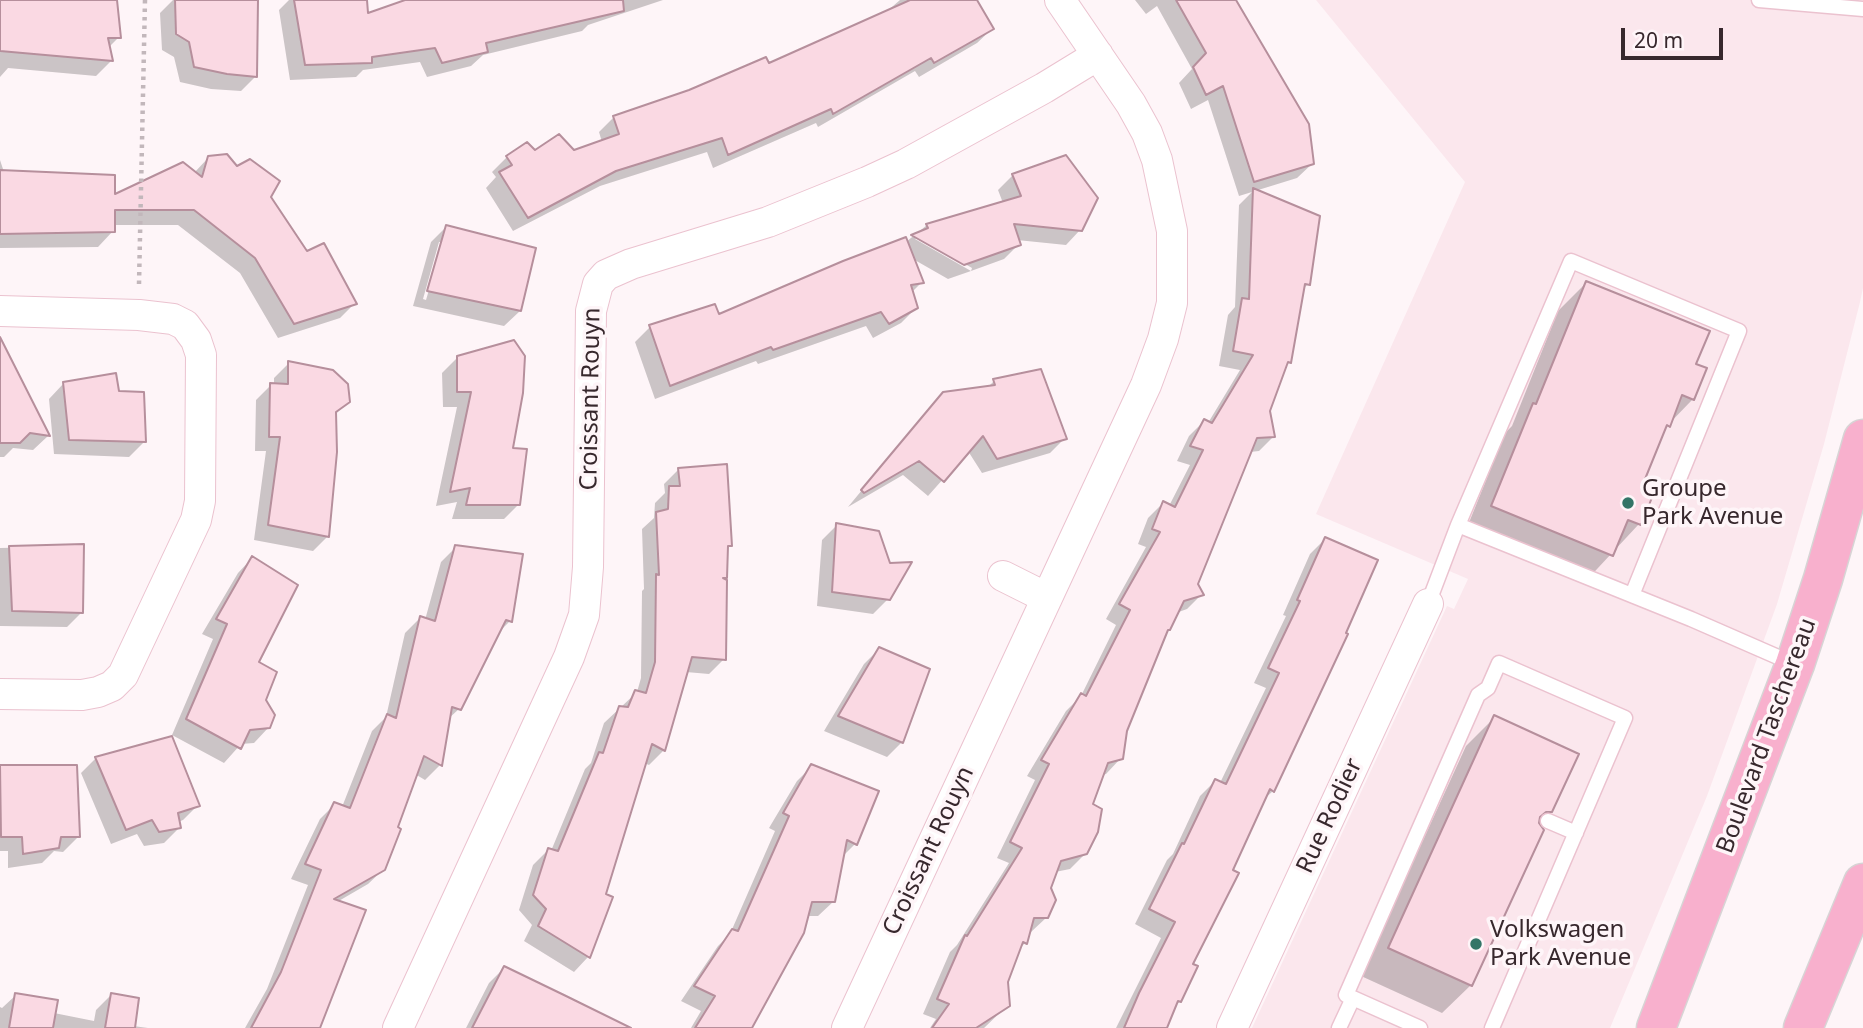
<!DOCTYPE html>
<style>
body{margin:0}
#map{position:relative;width:1863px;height:1028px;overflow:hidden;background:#fef5f8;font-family:"Noto Sans",sans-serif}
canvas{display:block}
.scale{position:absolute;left:1621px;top:28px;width:102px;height:32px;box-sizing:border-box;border:4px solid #37282d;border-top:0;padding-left:9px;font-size:21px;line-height:24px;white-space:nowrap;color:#37282d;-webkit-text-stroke:5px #fef5f8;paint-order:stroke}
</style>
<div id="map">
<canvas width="1863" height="1028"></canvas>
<div class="scale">20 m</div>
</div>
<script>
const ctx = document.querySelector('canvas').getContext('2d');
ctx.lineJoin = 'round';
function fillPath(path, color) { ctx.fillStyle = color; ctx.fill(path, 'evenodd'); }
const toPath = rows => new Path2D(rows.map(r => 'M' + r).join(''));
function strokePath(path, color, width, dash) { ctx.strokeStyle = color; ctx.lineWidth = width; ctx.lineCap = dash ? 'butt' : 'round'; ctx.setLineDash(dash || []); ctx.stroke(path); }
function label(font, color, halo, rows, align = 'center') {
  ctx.font = font + ' "Noto Sans",sans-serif'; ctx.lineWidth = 7; ctx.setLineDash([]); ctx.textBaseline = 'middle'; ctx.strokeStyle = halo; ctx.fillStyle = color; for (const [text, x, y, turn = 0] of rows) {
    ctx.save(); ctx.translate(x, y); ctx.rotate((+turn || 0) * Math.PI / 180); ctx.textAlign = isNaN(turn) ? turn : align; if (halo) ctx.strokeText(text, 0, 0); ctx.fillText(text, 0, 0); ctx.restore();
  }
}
const built = toPath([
 [1316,0,1863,0,1863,288,1860,302,1824,444,1777,604,1707,796,1610,1028,1252,1028,1447,606,1454,609,1468,579,1316,514,1465,182]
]);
const shadow = toPath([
 [0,0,115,0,119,37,108,48,111,61,96,76,8,68,0,77],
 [173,0,256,0,256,76,241,91,211,89,180,82,174,57,162,50,160,13],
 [289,0,365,0,367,15,410,0,663,0,588,25,582,31,483,55,471,66,427,77,420,62,363,70,356,77,290,80,279,10],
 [900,0,975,0,992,29,977,43,919,77,915,71,818,127,816,123,713,168,707,152,600,186,513,231,486,188,496,177,492,172,507,157,534,152,574,152,602,142,599,132,614,117,768,65,885,13],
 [1135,0,1234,0,1313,163,1297,178,1255,191,1308,284,1302,290,1289,362,1284,366,1268,411,1274,436,1259,451,1250,452,1196,584,1202,594,1187,609,1176,613,1165,633,1125,730,1121,758,1106,774,1102,775,1091,805,1086,853,1070,869,1055,872,1049,888,1047,917,1031,932,1028,932,1025,943,1018,950,1006,981,1008,1005,984,1028,930,1028,936,1019,923,1014,950,952,957,945,1009,863,997,858,1035,780,1027,776,1066,711,1081,696,1116,625,1106,619,1146,547,1138,544,1148,518,1163,503,1169,506,1190,465,1177,461,1189,436,1204,421,1208,423,1240,370,1219,366,1228,315,1235,307,1239,205,1252,192,1239,196,1208,100,1191,109,1179,83,1192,69,1157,6,1146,14],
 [209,157,269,197,306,253,355,303,340,318,278,338,240,273,178,225,113,225,113,231,98,247,0,248,0,160,4,172,113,197,194,173],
 [1013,175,1081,229,1066,245,1017,240,1019,244,1004,259,971,271,972,268,918,237,915,239,971,271,948,279,913,259,922,282,911,293,916,308,901,323,873,338,866,326,758,364,756,361,655,399,635,342,650,327,718,316,906,242,927,225,1003,203,998,190],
 [446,227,520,311,504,326,413,306,431,242],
 [439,242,443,242,426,300,423,299],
 [1586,283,1694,365,1693,399,1662,431,1639,490,1639,524,1584,583,1464,535,1505,433,1512,426,1558,311],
 [458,357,511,449,519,504,504,519,452,519,457,502,436,506,457,407,443,407,442,373],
 [289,363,348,401,334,416,328,536,313,551,254,540,266,451,255,451,256,400,271,385,274,385,274,378],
 [0,367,48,436,33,450,13,448,4,457,0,457],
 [994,381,1065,438,1050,453,982,473,968,451,928,496,903,475,848,507,929,409,944,393,987,388],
 [64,383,144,442,129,457,54,454,49,399],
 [679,469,730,545,726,549,726,577,723,580,724,659,709,674,686,672,664,750,649,765,644,763,604,895,611,898,588,957,574,972,524,941,532,925,519,910,533,865,548,850,551,851,585,769,591,763,604,723,637,692,641,678,642,591,644,589,642,529,654,518,655,503,665,493,664,484],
 [837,525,888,599,873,614,817,606,822,540],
 [1325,539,1273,791,1262,801,1190,965,1180,1001,1174,1007,1165,1028,1116,1028,1161,938,1135,924,1167,860,1173,854,1200,796,1215,781,1220,783,1266,688,1254,683,1286,616,1283,615,1310,554],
 [82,546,82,612,67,627,0,626,0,548],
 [456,547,510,621,497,634,459,709,448,719,440,765,425,780,415,774,384,869,368,884,337,902,318,1028,245,1028,267,989,308,885,291,879,320,819,335,804,342,807,372,731,386,717,405,633,420,618,425,620,441,562],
 [252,558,256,663,269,727,254,743,241,744,224,763,172,735,213,639,202,634,238,573],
 [879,649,902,742,887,757,824,731,864,664],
 [1495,717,1551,811,1538,824,1471,985,1442,1013,1361,976,1466,746],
 [96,758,198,805,183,820,178,822,179,828,164,843,144,846,137,834,111,844,81,773],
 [812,766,855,844,842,857,834,901,818,916,807,916,749,1028,691,1028,701,1011,681,1001,718,946,730,934,775,831,769,828,797,781],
 [0,767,75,767,78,837,63,852,54,851,42,863,8,868,8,851,0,851],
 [504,968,588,1028,466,1028,489,983],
 [16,995,54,1013,94,1021,96,1010,111,995,133,1026,148,1028,0,1028,0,1007,2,1008]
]);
const building = toPath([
 [0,0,117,0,121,38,108,38,113,61,0,51,0,0],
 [175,0,258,0,257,77,227,74,194,67,189,42,176,34,175,0],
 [294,0,367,0,368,13,405,0,623,0,624,11,486,43,488,52,442,63,435,48,372,57,372,63,305,65,294,0],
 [910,0,977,0,994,29,934,63,931,58,833,114,831,109,728,155,722,138,616,171,528,218,499,172,512,165,506,156,527,142,535,150,559,134,574,150,619,134,613,116,689,90,766,57,769,63,910,0],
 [1176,0,1236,0,1309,124,1314,164,1254,182,1223,86,1206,95,1193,67,1206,53,1176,0],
 [227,154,237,166,250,159,280,181,271,197,307,251,324,243,357,304,294,324,255,258,194,210,115,210,115,232,0,234,0,170,115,175,115,194,183,162,202,177,208,156,227,154],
 [1066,155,1098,198,1082,231,1014,224,1021,245,964,265,911,235,928,228,926,224,1021,196,1012,174,1066,155],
 [1253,188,1320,216,1310,285,1305,284,1291,363,1288,362,1270,411,1275,437,1257,438,1198,584,1204,595,1184,601,1170,630,1168,630,1127,731,1123,759,1108,763,1093,804,1102,809,1098,832,1087,854,1061,861,1051,888,1056,900,1048,918,1034,918,1027,944,1023,942,1008,982,1010,1006,976,1028,932,1028,949,1004,937,999,965,935,967,936,1022,848,1010,842,1049,764,1041,760,1081,693,1086,696,1130,610,1119,604,1160,532,1152,529,1163,501,1175,507,1203,450,1190,446,1204,419,1212,423,1253,355,1233,351,1242,298,1249,299,1253,188],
 [446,225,536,248,521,311,427,291,446,225],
 [906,237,924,283,911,285,918,308,889,324,881,312,773,350,771,347,670,386,649,325,715,304,719,314,843,261,906,237],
 [1586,281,1710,331,1696,364,1707,368,1694,400,1682,395,1670,427,1667,425,1641,489,1653,495,1641,525,1628,520,1613,556,1491,506,1533,403,1536,404,1586,281],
 [0,337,50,436,30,433,20,443,0,443,0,337],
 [514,340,525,356,523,393,513,448,527,449,520,505,466,505,470,488,450,492,471,392,457,392,457,356,514,340],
 [288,361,333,370,348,384,350,402,336,412,337,452,329,537,268,525,280,437,269,437,270,383,288,384,288,361],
 [1041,369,1067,439,997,459,983,436,944,482,919,461,864,493,861,490,943,392,995,385,993,379,1041,369],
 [116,373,119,391,144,392,146,442,69,440,63,382,116,373],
 [727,464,732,546,728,546,727,578,723,578,727,580,726,660,692,657,665,751,652,744,606,894,613,897,590,958,538,926,546,909,533,895,548,848,558,851,599,752,603,753,619,706,628,707,635,690,646,693,655,662,656,574,659,575,656,512,668,509,669,486,680,486,678,468,727,464],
 [836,523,879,531,890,563,912,562,890,600,832,592,836,523],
 [1325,537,1378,560,1346,633,1348,634,1274,792,1270,789,1233,870,1239,873,1193,964,1198,966,1181,1002,1178,1001,1167,1028,1124,1028,1139,993,1175,922,1149,909,1182,843,1184,844,1215,779,1226,784,1279,673,1268,668,1300,601,1297,600,1325,537],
 [84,544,83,613,12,611,9,546,84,544],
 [455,545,523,554,512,622,506,620,461,710,452,707,442,766,424,756,398,827,401,829,385,870,334,899,366,910,320,1028,251,1028,281,972,321,870,305,864,334,802,350,808,387,714,396,718,420,616,435,621,455,545],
 [252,556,298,585,259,662,277,672,266,700,275,715,270,728,250,730,241,749,186,719,227,624,216,619,252,556],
 [879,647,930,669,903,743,838,716,879,647],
 [1494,715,1579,754,1552,812,1546,812,1540,817,1539,823,1544,830,1472,986,1388,948,1494,715],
 [172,736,200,806,178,813,181,828,159,832,152,820,126,830,95,757,172,736],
 [811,764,879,791,857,845,847,840,835,902,812,902,804,933,752,1028,695,1028,715,996,694,986,732,929,738,931,789,816,783,813,811,764],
 [0,765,77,765,80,837,61,837,59,848,23,854,22,837,1,837,0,765],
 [504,966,564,995,631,1028,472,1028,504,966],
 [15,993,58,1000,53,1028,9,1028,15,993],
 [111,993,139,998,135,1028,105,1028,111,993]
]);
const path = toPath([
 [139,284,145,0]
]);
const lane = toPath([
 [1759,0,1863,9],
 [1458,525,1691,619,1794,664],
 [1428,604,1458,525,1571,261,1739,331,1632,595],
 [1548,821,1576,833],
 [1339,1028,1353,998],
 [1420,1028,1346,995,1478,695,1488,688,1499,663,1625,718,1492,1028]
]);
const street = toPath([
 [0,311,139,315,173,319,185,325,196,340,201,355,200,501,196,520,123,675,112,686,98,692,82,695,0,694],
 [1003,576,1047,598],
 [398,1028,569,657,584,615,588,567,591,311,598,284,606,275,631,264,768,222,867,182,906,164,1044,88,1098,55],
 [847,1028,1146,385,1163,339,1172,303,1172,231,1157,160,1147,133,1131,104,1060,0],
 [1232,1028,1428,604]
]);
const primary = toPath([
 [1656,1028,1795,664,1823,579,1863,439],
 [1803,1028,1863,883]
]);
const markers = [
 [1628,503,7,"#337567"],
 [1476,944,7,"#337567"]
];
const streetNames = [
 ["Croissant Rouyn",591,399,-89],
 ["Boulevard Taschereau",1767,736,-70],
 ["Rue Rodier",1330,816,-65],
 ["Croissant Rouyn",929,851,-65]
];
const poiNames = [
 ["Groupe",1642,489],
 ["Park Avenue",1642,517],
 ["Volkswagen",1490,930],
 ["Park Avenue",1490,958]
];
fillPath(built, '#fbe7ed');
fillPath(shadow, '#0003');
fillPath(building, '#fad9e3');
strokePath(building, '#b68f9c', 2);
strokePath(lane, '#ebc2cf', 17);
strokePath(street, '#ebc2cf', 32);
strokePath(primary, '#d7d4d5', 41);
strokePath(path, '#c2b7bb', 4.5, [3.5, 5]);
strokePath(lane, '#fff', 14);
strokePath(street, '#fff', 30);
strokePath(primary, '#f8b0cd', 38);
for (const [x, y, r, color] of markers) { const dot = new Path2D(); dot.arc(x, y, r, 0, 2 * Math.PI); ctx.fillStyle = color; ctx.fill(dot); strokePath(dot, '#fef5f8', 2.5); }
label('24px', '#37282d', '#fef5f8', streetNames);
label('24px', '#37282d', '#fef5f8', poiNames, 'left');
</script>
